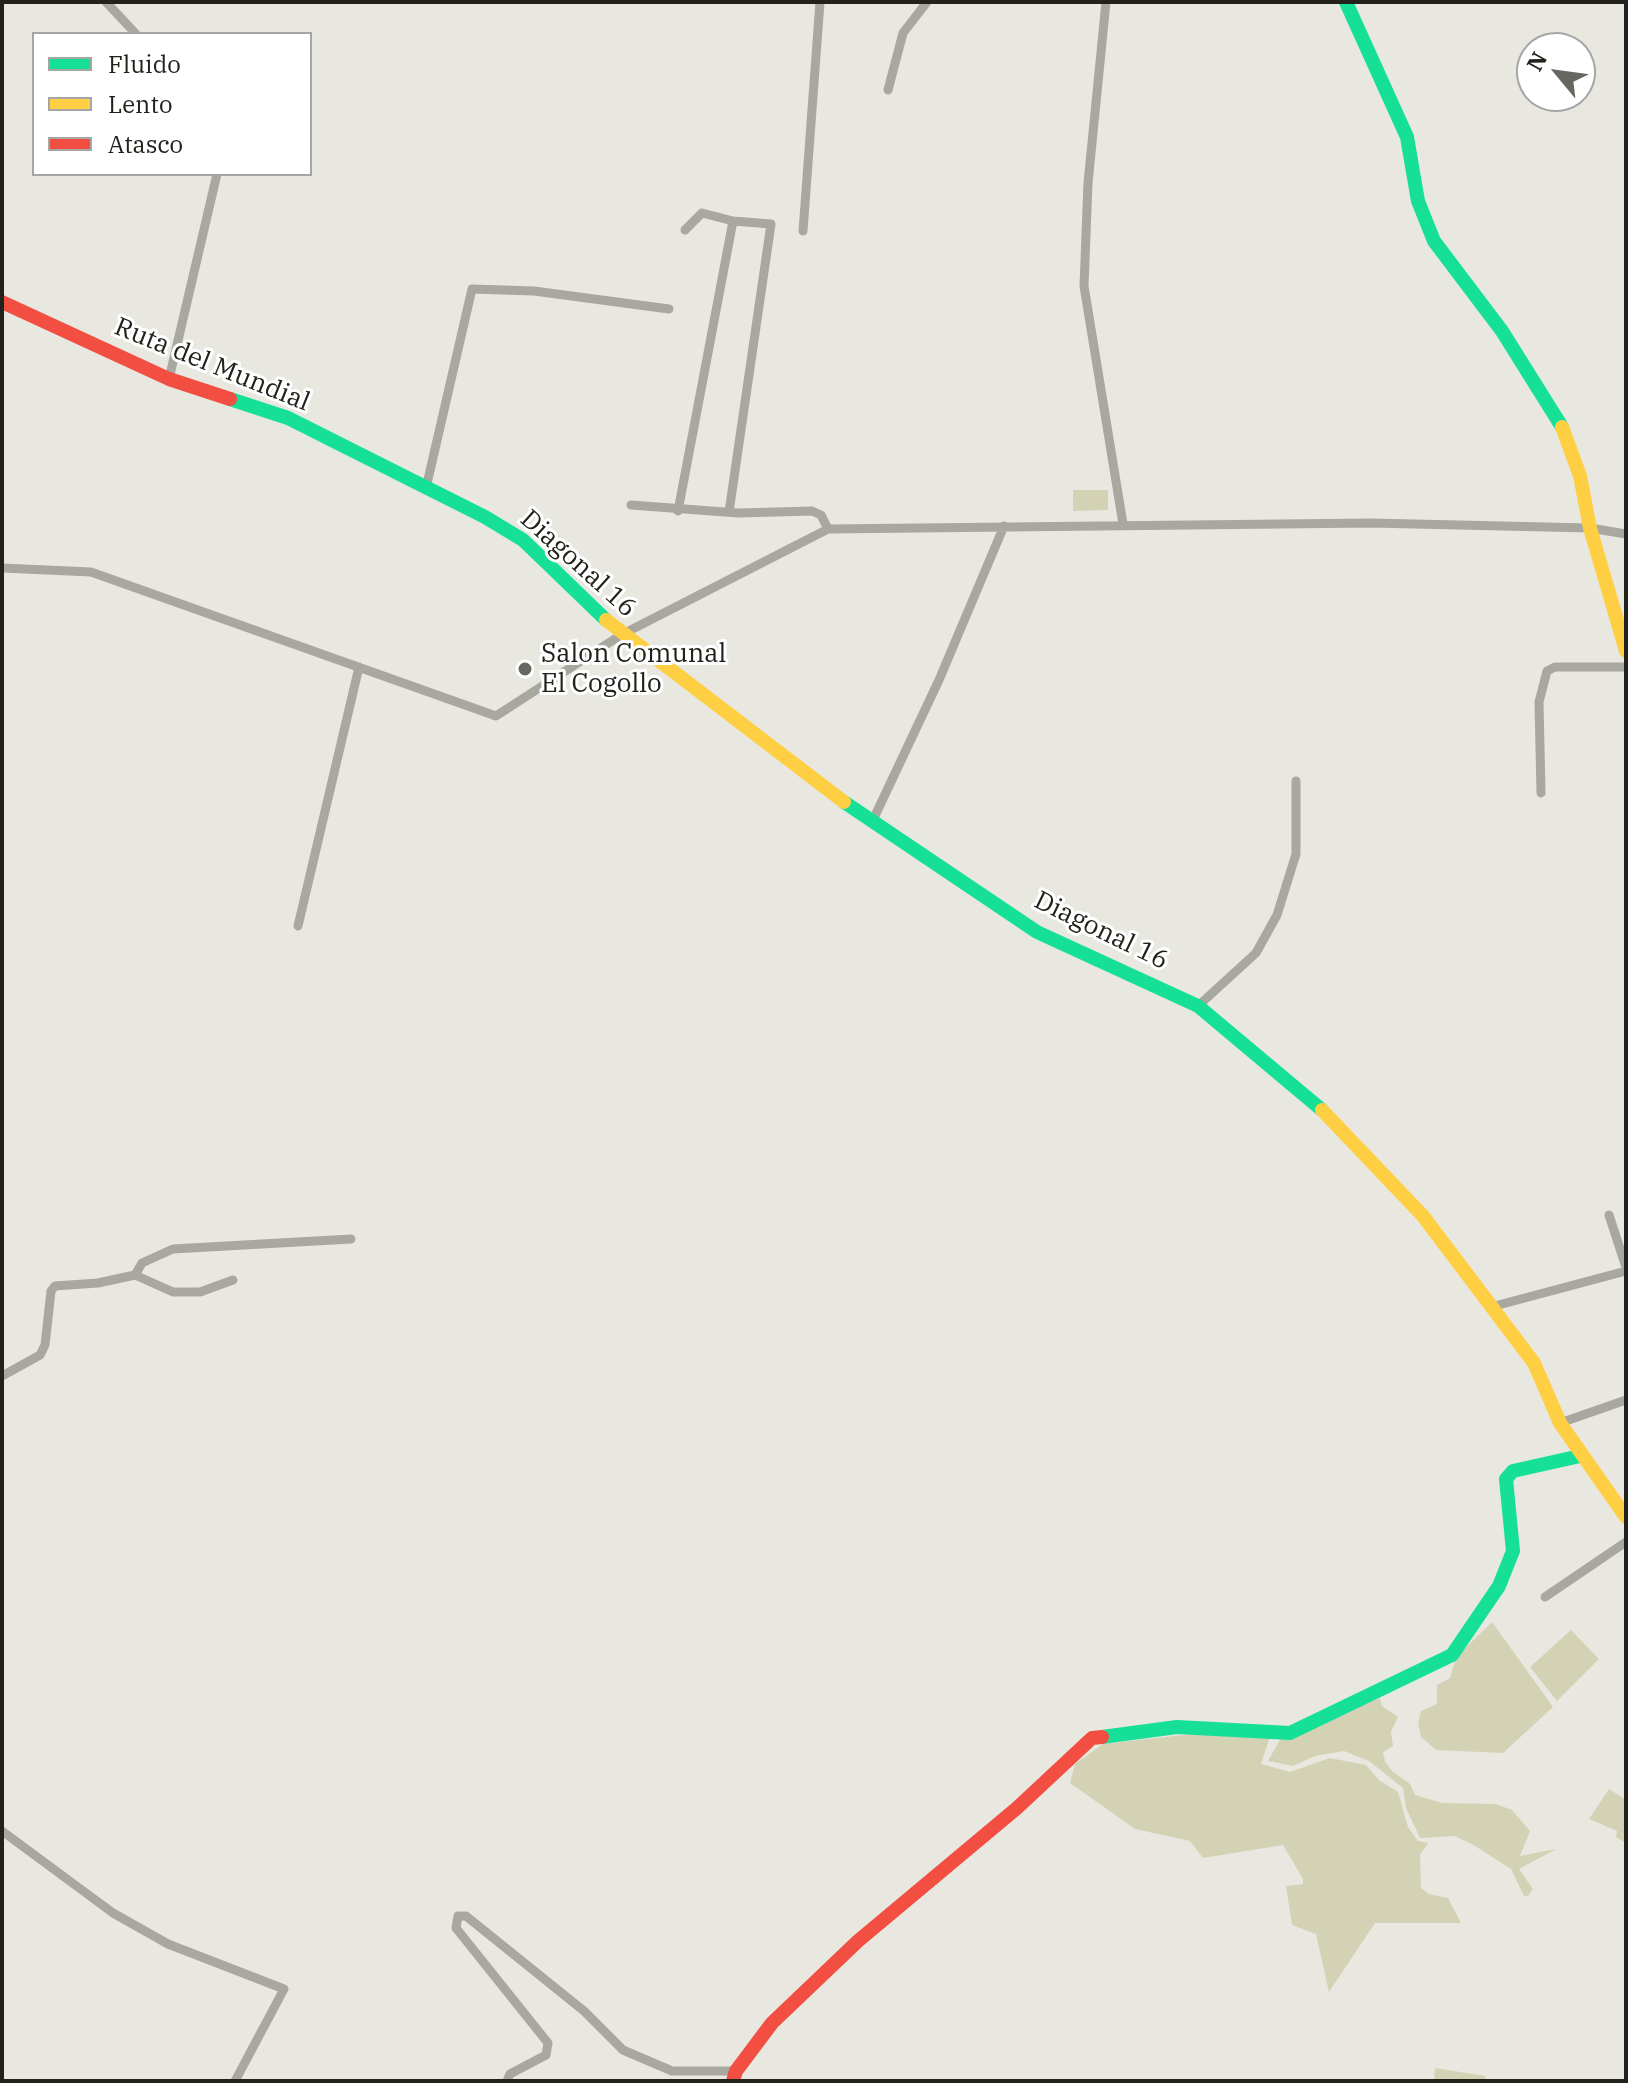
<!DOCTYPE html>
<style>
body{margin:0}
#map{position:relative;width:1628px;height:2083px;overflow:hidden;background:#e8e8e0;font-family:"IBM Plex Serif",serif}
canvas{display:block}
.frame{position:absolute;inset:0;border:4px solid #22211c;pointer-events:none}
.legend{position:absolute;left:32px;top:32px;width:280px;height:144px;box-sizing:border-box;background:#fff;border:2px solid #a7a6a4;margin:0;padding:10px 14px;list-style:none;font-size:24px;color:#22211c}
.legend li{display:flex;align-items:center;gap:16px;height:40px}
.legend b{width:40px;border:2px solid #a7a6a4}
.north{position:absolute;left:1516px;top:32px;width:80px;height:80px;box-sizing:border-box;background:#fff;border:2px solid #a7a6a4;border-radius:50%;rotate:299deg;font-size:22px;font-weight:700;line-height:32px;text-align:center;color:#22211c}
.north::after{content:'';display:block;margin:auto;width:28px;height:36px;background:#676761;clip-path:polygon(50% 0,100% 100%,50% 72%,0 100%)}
</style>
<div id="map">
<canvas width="1628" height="2083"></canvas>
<div class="frame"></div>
<ul class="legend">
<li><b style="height:10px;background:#16e098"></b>Fluido</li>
<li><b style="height:10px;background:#ffcf43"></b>Lento</li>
<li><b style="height:10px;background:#f24e42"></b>Atasco</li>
</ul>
<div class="north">N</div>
</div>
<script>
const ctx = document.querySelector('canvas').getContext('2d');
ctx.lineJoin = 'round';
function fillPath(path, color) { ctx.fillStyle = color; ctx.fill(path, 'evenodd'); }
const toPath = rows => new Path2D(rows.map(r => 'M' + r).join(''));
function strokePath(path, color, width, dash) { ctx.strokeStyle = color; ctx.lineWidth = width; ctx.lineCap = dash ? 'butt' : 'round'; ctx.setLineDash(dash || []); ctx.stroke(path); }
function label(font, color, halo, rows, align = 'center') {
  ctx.font = font + ' "IBM Plex Serif",serif'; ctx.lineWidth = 6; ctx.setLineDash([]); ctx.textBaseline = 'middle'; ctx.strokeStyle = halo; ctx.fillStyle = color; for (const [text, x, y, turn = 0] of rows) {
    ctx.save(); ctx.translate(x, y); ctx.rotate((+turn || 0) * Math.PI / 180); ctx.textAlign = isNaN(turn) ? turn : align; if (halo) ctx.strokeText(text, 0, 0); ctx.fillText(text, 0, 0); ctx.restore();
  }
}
const green = toPath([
 [1073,490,1108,490,1108,510,1073,511],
 [1492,1622,1553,1707,1503,1753,1436,1750,1421,1737,1418,1723,1421,1711,1437,1704,1437,1685,1450,1678,1456,1657],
 [1571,1630,1599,1659,1557,1701,1530,1667],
 [1380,1698,1382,1706,1398,1717,1391,1732,1393,1746,1383,1752,1385,1761,1392,1771,1410,1784,1415,1795,1442,1803,1496,1804,1512,1810,1530,1831,1520,1856,1556,1849,1519,1869,1533,1889,1528,1896,1524,1896,1511,1869,1472,1844,1454,1836,1420,1838,1406,1808,1403,1788,1369,1761,1344,1751,1315,1756,1293,1766,1268,1761,1281,1738],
 [1201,1733,1270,1737,1261,1764,1290,1772,1330,1758,1366,1765,1379,1780,1398,1792,1408,1827,1418,1841,1428,1843,1420,1855,1421,1888,1429,1894,1448,1898,1461,1923,1375,1923,1329,1992,1316,1934,1292,1925,1286,1886,1303,1884,1303,1879,1283,1845,1203,1858,1190,1841,1135,1829,1070,1783,1075,1764,1103,1744],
 [1609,1789,1626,1800,1626,1843,1616,1837,1617,1831,1589,1819],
 [1435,2068,1485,2076,1485,2081,1434,2081]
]);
const street = toPath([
 [106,2,136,34],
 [1106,2,1088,183,1084,286,1123,524],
 [888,90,903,33,927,2],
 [685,230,702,213,733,221,771,224,729,512],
 [803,231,820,2],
 [169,379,217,174],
 [426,488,472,289,534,291,669,309],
 [631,505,738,513,812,511,821,515,828,529],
 [678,511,733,221],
 [2,568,91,572,496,716,621,635,828,529,1371,523,1590,528,1626,534],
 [1541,793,1539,702,1547,671,1555,667,1626,667],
 [873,820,939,680,1004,526],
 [298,926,359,667],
 [1198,1006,1256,953,1277,915,1296,854,1296,781],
 [1609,1215,1626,1267],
 [135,1275,142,1263,173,1249,351,1239],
 [1491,1307,1626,1271],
 [2,1376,40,1355,45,1345,51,1291,55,1286,98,1283,135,1275,173,1292,200,1292,233,1280],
 [1560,1423,1626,1400],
 [1545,1597,1626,1542],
 [2,1831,113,1913,168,1944,284,1989,235,2081],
 [507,2081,510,2074,546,2055,548,2043,456,1928,458,1916,466,1916,584,2011,623,2050,672,2071,736,2071]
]);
const fast = toPath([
 [1346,2,1407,137,1418,201,1434,241,1502,331,1562,427],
 [230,399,288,418,485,517,523,540,606,620],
 [844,802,1037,932,1198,1006,1322,1110],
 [1102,1737,1177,1727,1290,1733,1452,1655,1499,1586,1513,1551,1506,1479,1513,1471,1580,1456]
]);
const slow = toPath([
 [1562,427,1580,476,1590,528,1626,651],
 [606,620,844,802],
 [1322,1110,1423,1216,1534,1363,1560,1423,1626,1517]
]);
const jam = toPath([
 [2,302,169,379,230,399],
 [733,2081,736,2071,772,2023,858,1941,1017,1808,1092,1738,1102,1737]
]);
const markers = [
 [525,669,8,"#676761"]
];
const streetNames = [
 ["Ruta del Mundial",212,365,22],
 ["Diagonal 16",578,564,42],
 ["Diagonal 16",1101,931,26]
];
const poiNames = [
 ["Salon Comunal",541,654],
 ["El Cogollo",541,684]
];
fillPath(green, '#d3d2b5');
strokePath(street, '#a8a8a0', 9);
strokePath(fast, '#16e098', 14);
strokePath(slow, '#ffcf43', 14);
strokePath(jam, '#f24e42', 14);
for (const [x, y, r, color] of markers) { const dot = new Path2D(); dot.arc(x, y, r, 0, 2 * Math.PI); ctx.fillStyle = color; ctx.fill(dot); strokePath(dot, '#fff', 3); }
label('26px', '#22211c', '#fff', streetNames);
label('26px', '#22211c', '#fff', poiNames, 'left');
</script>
